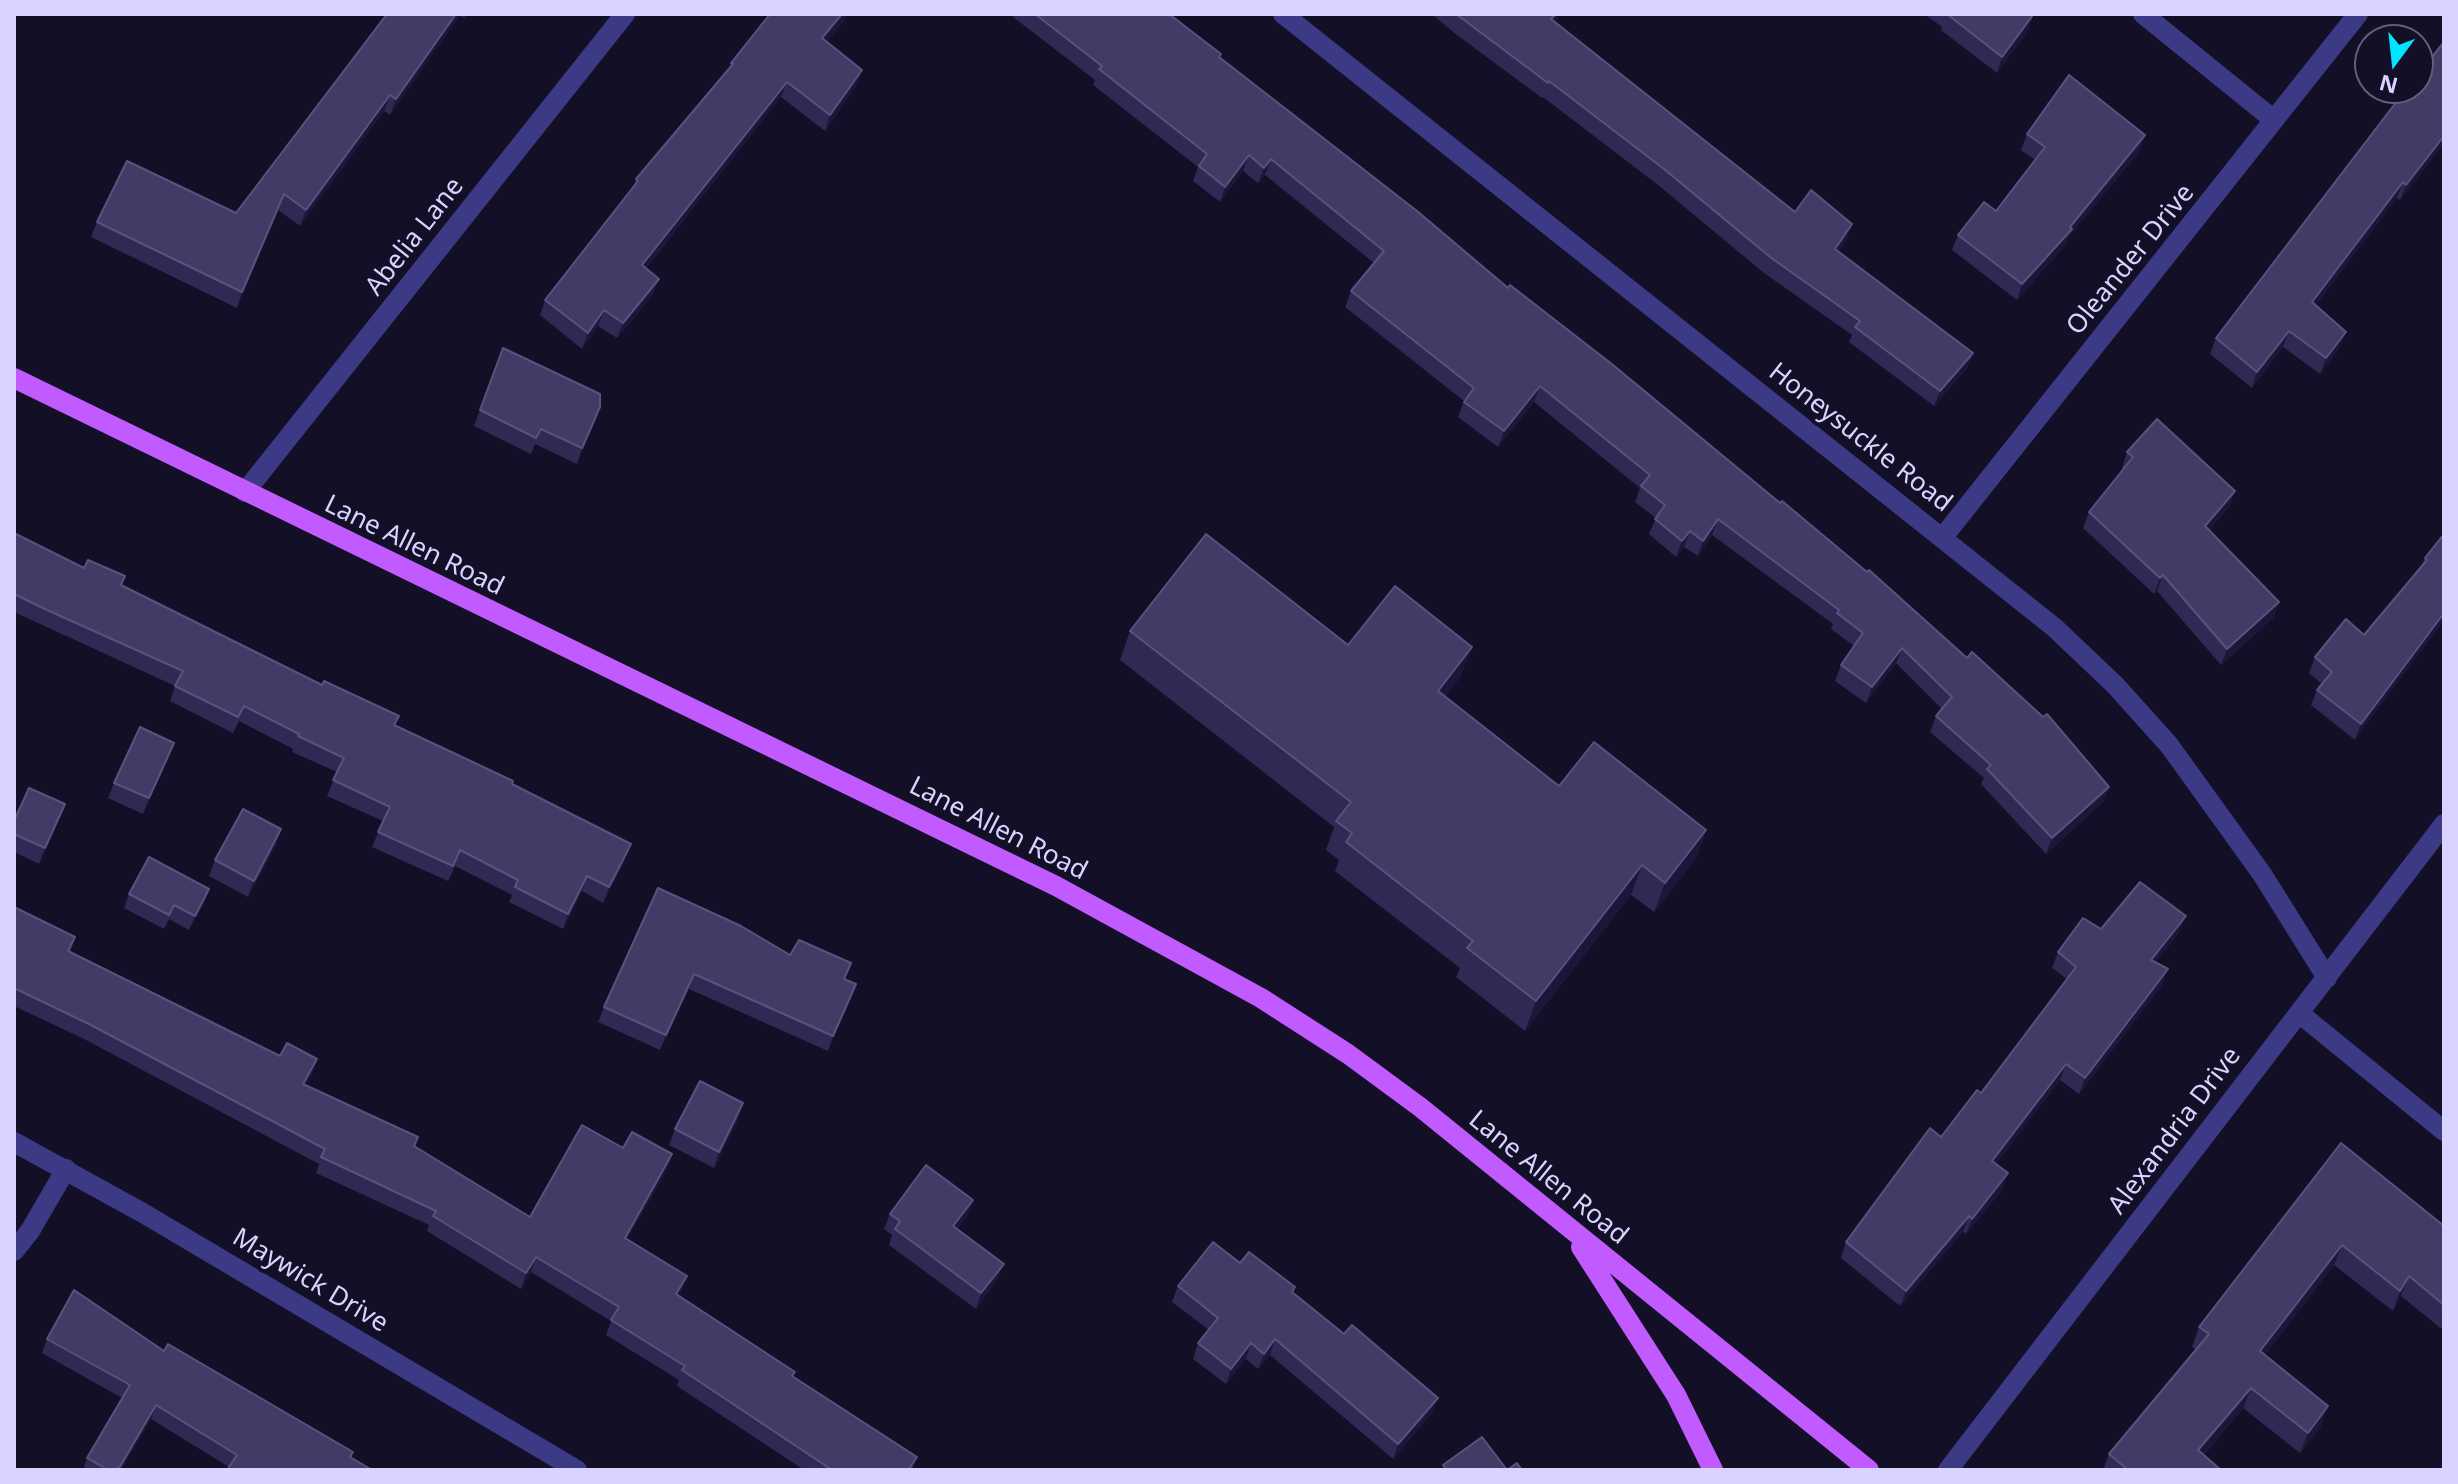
<!DOCTYPE html>
<style>
body{margin:0}
#map{position:relative;width:2458px;height:1484px;overflow:hidden;background:#130f26;font-family:"Noto Sans",sans-serif}
canvas{display:block}
.frame{position:absolute;inset:0;border:16px solid #d9d4ff;pointer-events:none}
.north{position:absolute;left:2354px;top:24px;width:80px;height:80px;box-sizing:border-box;background:#130f26;border:2px solid #625e7d;border-radius:50%;rotate:195deg;font-size:22px;font-weight:700;line-height:32px;text-align:center;color:#d9d4ff}
.north::after{content:'';display:block;margin:auto;width:28px;height:36px;background:#00e5ff;clip-path:polygon(50% 0,100% 100%,50% 72%,0 100%)}
</style>
<div id="map">
<canvas width="2458" height="1484"></canvas>
<div class="frame"></div>
<div class="north">N</div>
</div>
<script>
const ctx = document.querySelector('canvas').getContext('2d');
ctx.lineJoin = 'round';
const toPath = rows => new Path2D(rows.map(r => 'M' + r).join(''));
function strokePath(path, color, width, dash) { ctx.strokeStyle = color; ctx.lineWidth = width; ctx.lineCap = dash ? 'butt' : 'round'; ctx.setLineDash(dash || []); ctx.stroke(path); }
function fillPath(path, color) { ctx.fillStyle = color; ctx.fill(path, 'evenodd'); }
function label(font, color, halo, rows, align = 'center') {
  ctx.font = font + ' "Noto Sans",sans-serif'; ctx.lineWidth = 8; ctx.setLineDash([]); ctx.textBaseline = 'middle'; ctx.strokeStyle = halo; ctx.fillStyle = color; for (const [text, x, y, turn = 0] of rows) {
    ctx.save(); ctx.translate(x, y); ctx.rotate((+turn || 0) * Math.PI / 180); ctx.textAlign = isNaN(turn) ? turn : align; if (halo) ctx.strokeText(text, 0, 0); ctx.fillText(text, 0, 0); ctx.restore();
  }
}
const minor = toPath([
 [1283,14,2055,628,2115,685,2169,745,2262,874,2327,978],
 [2143,14,2274,120],
 [245,492,625,14],
 [1943,537,2358,14],
 [2299,1013,2444,1131],
 [14,1142,143,1213,577,1470],
 [14,1251,30,1231,66,1169],
 [1948,1470,2444,824]
]);
const major = toPath([
 [14,378,1056,886,1261,998,1348,1054,1420,1107,1869,1470],
 [1581,1247,1676,1395,1713,1470]
]);
const wall = toPath([
 [387,14,467,14,464,18,460,15,390,115,384,111,300,226,278,210,237,308,91,237,97,222,236,213],
 [1014,14,1169,14,1220,57,1508,288,2109,787,2103,802,2046,854,1981,784,1984,778,1930,732,1936,716,1942,709,1896,663,1866,703,1835,681,1841,665,1854,646,1831,629,1833,624,1712,535,1698,556,1684,547,1676,557,1649,534,1656,518,1635,502,1640,488,1534,402,1498,447,1458,417,1464,401,1345,307,1351,291,1374,263,1265,175,1258,183,1243,171,1220,202,1193,181,1198,167,1093,85,1095,80,1013,17],
 [1432,14,1559,14,1556,22,1795,212,1847,240,1838,252,1973,353,1967,368,1934,406,1849,342,1852,335,1764,273,1658,185,1543,97,1542,98,1453,32],
 [1924,14,2032,14,2028,31,1997,73,1941,30,1942,27],
 [844,21,826,42,862,70,856,86,825,131,781,97,646,268,653,295,617,338,598,326,582,349,540,315,545,300,632,189,636,179,728,70,731,63],
 [2027,134,2140,151,2070,235,2066,244,2017,300,1952,250,1958,235,1996,211,2035,160,2021,150],
 [2444,144,2400,200,2397,198,2315,306,2340,347,2320,374,2283,347,2252,388,2210,354,2216,338],
 [503,348,600,407,577,464,535,444,531,454,474,426],
 [2127,452,2235,491,2229,507,2209,530,2279,602,2273,618,2221,665,2157,591,2154,594,2083,528,2089,512,2123,469,2122,468],
 [14,533,322,685,399,716,395,726,512,785,625,860,603,903,582,891,563,929,509,902,512,895,455,866,448,881,372,847,383,821,327,796,337,772,292,752,293,749,239,721,233,733,170,701,175,686,14,612],
 [2444,534,2355,740,2311,705,2317,690,2322,684,2309,673,2315,657,2364,635,2422,565,2425,558],
 [1130,631,1348,645,1461,676,1445,697,1559,786,1706,830,1696,859,1654,912,1631,895,1525,1031,1456,977,1460,968,1335,871,1339,860,1326,850,1334,827,1120,660],
 [168,759,143,814,108,798,114,783],
 [65,804,39,864,14,852,14,821],
 [281,829,276,845,248,897,209,876,215,860],
 [658,888,790,955,856,984,828,1051,689,989,660,1050,598,1022,604,1007],
 [129,894,204,903,189,930,169,919,164,929,124,908],
 [14,907,75,937,70,952,312,1075,305,1085,415,1146,530,1217,623,1148,672,1154,667,1170,627,1239,687,1276,679,1296,795,1372,793,1377,917,1457,912,1470,804,1470,677,1386,679,1380,606,1335,611,1321,531,1272,521,1289,427,1231,429,1225,316,1173,319,1164,84,1039,14,1006],
 [2101,929,2180,931,2156,962,2162,985,2079,1094,2060,1080,1996,1164,2003,1189,1966,1234,1963,1232,1900,1306,1841,1258,1846,1242,1981,1093,2067,979,2052,968,2058,952],
 [738,1119,714,1168,669,1145,675,1129],
 [2341,1143,2444,1226,2444,1331,2401,1296,2393,1311,2334,1265,2265,1355,2321,1426,2300,1453,2243,1408,2204,1455,2221,1470,2103,1470,2109,1454,2196,1350,2192,1347,2199,1327],
 [973,1200,968,1215,957,1229,998,1279,976,1309,889,1245,892,1235,884,1229,890,1214],
 [1240,1263,1295,1287,1293,1293,1432,1413,1393,1459,1270,1355,1258,1369,1246,1359,1226,1384,1193,1359,1198,1343,1209,1330,1172,1302,1178,1286],
 [47,1339,164,1351,353,1452,350,1458,229,1467,151,1419,121,1470,83,1470,87,1458,122,1398,42,1353]
]);
const shadedWall = toPath([
 [456,14,461,14,390,115,396,99],
 [842,14,847,14,844,21,816,54,822,38],
 [1556,14,1559,14,1557,21,1546,35,1551,19],
 [2033,15,2028,31,1997,73,2002,57],
 [862,70,856,86,825,131,830,115],
 [787,82,781,97,636,280,642,265],
 [390,95,384,111,300,226,306,210],
 [2145,135,2140,151,2070,235,2066,244,2017,300,2022,284],
 [2444,136,2444,144,2400,200,2406,185],
 [1249,155,1243,171,1220,202,1225,187],
 [1271,159,1265,175,1258,183,1264,168],
 [2403,182,2397,198,2306,318,2312,302],
 [284,194,278,210,237,308,242,292],
 [1852,224,1847,240,1829,265,1835,249],
 [659,279,653,295,617,338,623,323],
 [604,310,598,326,582,349,588,333],
 [2289,331,2283,347,2252,388,2257,372],
 [2346,332,2340,347,2320,374,2326,358],
 [1973,353,1967,368,1934,406,1940,391],
 [1540,386,1534,402,1498,447,1504,431],
 [600,407,595,423,577,464,582,448],
 [2235,491,2229,507,2199,542,2205,526],
 [1718,519,1712,535,1698,556,1703,541],
 [1690,531,1684,547,1676,557,1682,541],
 [2163,575,2157,591,2154,594,2160,578],
 [2279,602,2273,618,2221,665,2227,649],
 [2444,613,2444,621,2355,740,2361,724],
 [1472,647,1461,676,1427,720,1438,691],
 [1902,648,1896,663,1866,703,1872,687],
 [174,743,168,759,143,814,149,798],
 [2109,787,2103,802,2046,854,2052,838],
 [65,804,59,819,39,864,45,848],
 [281,829,276,845,248,897,254,881],
 [1706,830,1696,859,1654,912,1665,883],
 [631,844,625,860,603,903,609,887],
 [1642,865,1631,895,1525,1031,1536,1001],
 [587,876,582,891,563,929,568,914],
 [209,889,204,903,189,930,195,916],
 [2186,916,2180,931,2146,975,2151,960],
 [2168,969,2162,985,2079,1094,2085,1078],
 [694,974,689,989,660,1050,666,1035],
 [856,984,851,999,828,1051,833,1036],
 [317,1059,312,1075,297,1099,303,1084],
 [2066,1064,2060,1080,1986,1177,1992,1161],
 [743,1103,738,1119,714,1168,719,1152],
 [672,1154,667,1170,619,1253,625,1238],
 [2008,1173,2003,1189,1966,1234,1972,1219],
 [973,1200,968,1215,948,1242,953,1226],
 [1969,1216,1963,1232,1900,1306,1906,1291],
 [2342,1245,2334,1265,2252,1372,2260,1351],
 [536,1257,531,1272,521,1289,526,1273],
 [1004,1264,998,1279,976,1309,981,1293],
 [687,1276,682,1291,671,1309,676,1294],
 [2409,1276,2401,1296,2393,1311,2400,1291],
 [1275,1339,1270,1355,1258,1369,1264,1354],
 [1251,1343,1246,1359,1226,1384,1231,1369],
 [2251,1388,2243,1408,2191,1470,2198,1450],
 [1438,1398,1432,1413,1393,1459,1398,1444],
 [156,1405,151,1419,121,1470,118,1470],
 [2328,1406,2321,1426,2300,1453,2308,1433]
]);
const building = toPath([
 [387,14,456,14,396,99,390,95,306,210,284,194,242,292,97,222,127,161,236,213,387,14],
 [770,14,842,14,822,38,862,70,830,115,787,82,642,265,659,279,623,323,604,310,588,333,545,300,638,181,636,179,733,64,731,63,770,14],
 [1035,14,1169,14,1221,54,1219,57,1417,211,1508,288,1510,285,1613,365,1780,503,1782,501,1867,572,1869,570,1967,658,1972,652,2043,717,2047,714,2109,787,2052,838,1987,769,1991,765,1936,716,1952,697,1902,648,1872,687,1841,665,1863,633,1837,613,1839,610,1718,519,1703,541,1690,531,1682,541,1655,519,1665,505,1641,486,1650,475,1540,386,1504,431,1464,402,1474,388,1351,291,1384,251,1271,159,1264,168,1249,155,1225,187,1199,166,1207,154,1099,69,1102,66,1035,14],
 [1456,14,1556,14,1551,19,1795,212,1811,190,1852,224,1835,249,1973,353,1940,391,1855,327,1860,321,1770,257,1664,169,1549,81,1548,83,1456,14],
 [1947,14,2032,14,2033,15,2002,57,1947,14],
 [2444,42,2444,136,2406,185,2403,182,2312,302,2346,332,2326,358,2289,331,2257,372,2216,338,2407,88,2418,88,2418,74,2444,42],
 [2069,75,2145,135,2070,227,2072,229,2022,284,1958,235,1984,202,1996,211,2045,147,2027,134,2069,75],
 [503,348,600,394,600,407,582,448,541,429,536,438,480,410,503,348],
 [2157,419,2235,491,2205,526,2279,602,2227,649,2163,575,2160,578,2089,512,2133,457,2127,452,2157,419],
 [14,533,84,568,88,560,125,576,121,585,322,685,324,681,399,716,394,725,513,781,512,784,631,844,609,887,587,876,568,914,515,887,518,880,460,850,453,866,378,832,390,807,333,780,344,758,298,736,299,734,244,706,238,717,175,686,183,671,47,610,14,594,14,533],
 [1206,534,1348,645,1395,586,1472,647,1438,691,1559,786,1594,742,1706,830,1665,883,1642,865,1536,1001,1467,948,1473,941,1346,842,1352,833,1336,821,1351,802,1130,631,1206,534],
 [2444,534,2444,613,2361,724,2317,690,2332,672,2315,657,2346,619,2364,635,2427,560,2425,558,2444,534],
 [140,727,174,743,149,798,114,783,140,727],
 [29,788,65,804,45,848,14,834,14,821,29,788],
 [243,809,281,829,254,881,215,860,243,809],
 [149,857,209,889,195,916,174,905,169,915,129,894,149,857],
 [2140,882,2186,916,2151,960,2168,969,2085,1078,2066,1064,1992,1161,2008,1173,1972,1219,1969,1216,1906,1291,1846,1242,1930,1128,1941,1137,1977,1090,1981,1093,2076,967,2058,952,2083,918,2101,929,2140,882],
 [658,888,741,926,790,955,799,940,851,963,844,979,856,984,833,1036,694,974,666,1035,604,1007,658,888],
 [14,907,75,937,68,951,280,1056,287,1043,317,1059,303,1084,418,1137,414,1146,530,1217,582,1125,623,1148,632,1132,672,1154,625,1238,687,1276,676,1294,795,1372,792,1376,917,1457,908,1470,832,1470,682,1370,685,1366,611,1320,619,1307,536,1257,526,1273,433,1216,436,1211,321,1157,325,1149,89,1024,14,988,14,907],
 [700,1081,743,1103,719,1152,675,1129,700,1081],
 [2341,1143,2444,1226,2444,1305,2409,1276,2400,1291,2342,1245,2260,1351,2328,1406,2308,1433,2251,1388,2198,1450,2221,1470,2128,1470,2109,1454,2209,1334,2199,1327,2341,1143],
 [926,1165,973,1200,953,1226,1004,1264,981,1293,895,1229,900,1221,890,1214,926,1165],
 [1213,1242,1240,1263,1249,1252,1295,1287,1292,1292,1344,1334,1352,1325,1438,1398,1398,1444,1275,1339,1264,1354,1251,1343,1231,1369,1198,1343,1218,1318,1178,1286,1213,1242],
 [74,1290,164,1351,168,1344,353,1452,350,1457,372,1470,227,1470,237,1455,156,1405,118,1470,108,1470,87,1458,130,1385,47,1339,74,1290],
 [1482,1437,1507,1470,1517,1463,1522,1470,1446,1470,1443,1465,1482,1437]
]);
const streetNames = [
 ["Abelia Lane",415,237,-52],
 ["Oleander Drive",2131,260,-51],
 ["Honeysuckle Road",1860,438,38],
 ["Lane Allen Road",414,546,26],
 ["Lane Allen Road",998,829,27],
 ["Alexandria Drive",2175,1131,-53],
 ["Lane Allen Road",1548,1178,39],
 ["Maywick Drive",310,1281,31]
];
strokePath(minor, '#3d3a85', 20);
strokePath(major, '#c25bff', 20);
fillPath(wall, '#312854');
fillPath(shadedWall, '#1d163a');
fillPath(building, '#433a66');
strokePath(building, '#5a527e', 2);
label('26px', '#d9d4ff', '#130f26', streetNames);
</script>
